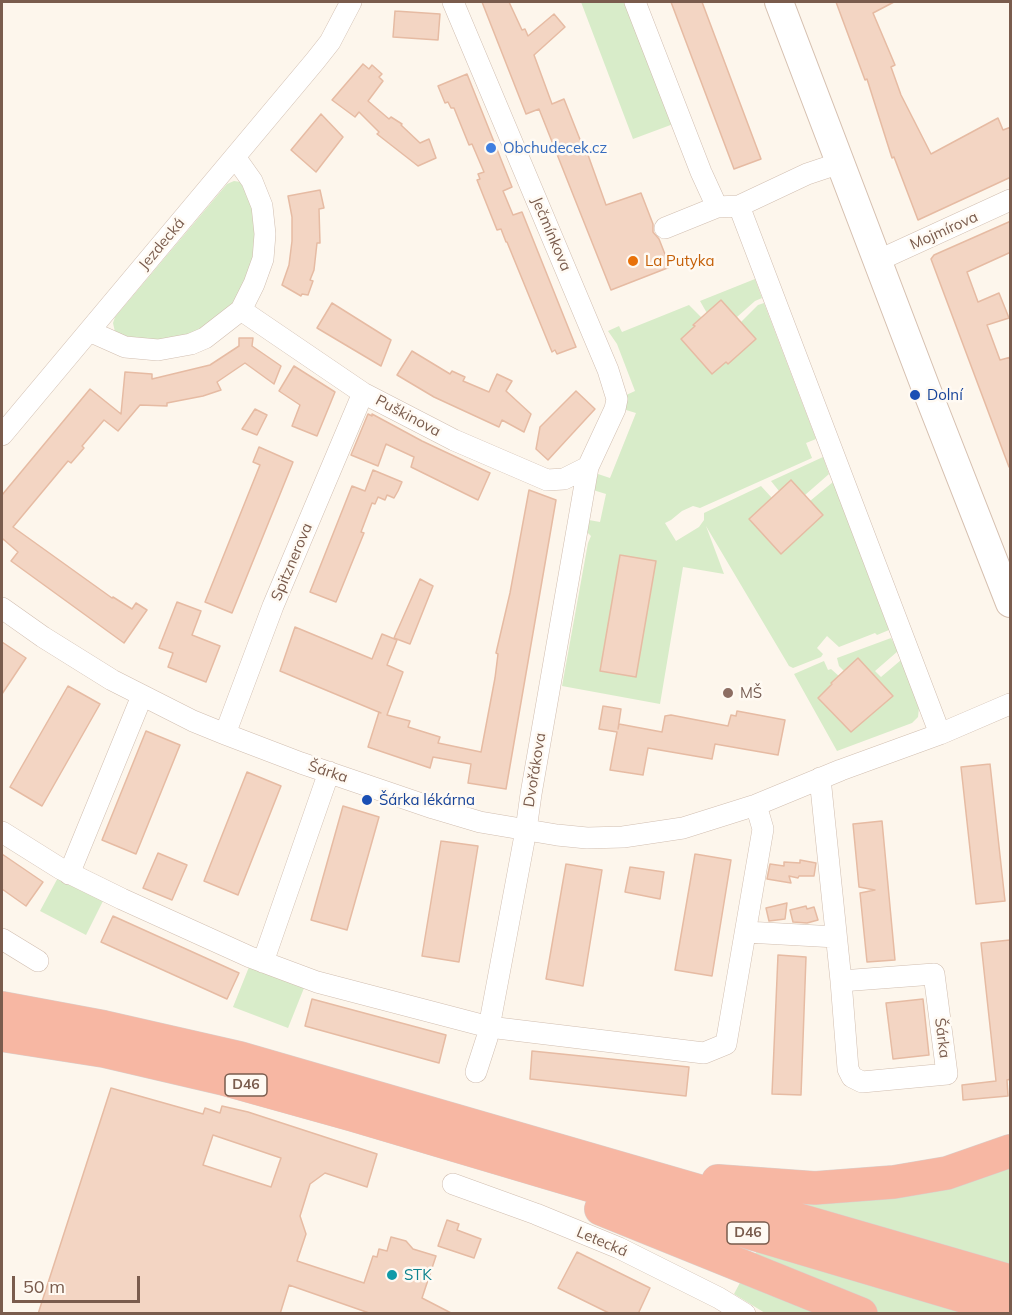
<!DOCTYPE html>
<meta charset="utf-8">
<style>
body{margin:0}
#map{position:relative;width:1012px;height:1315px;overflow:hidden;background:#fdf6ec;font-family:Mulish,sans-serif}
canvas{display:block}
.frame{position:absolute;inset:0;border:3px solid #7a5c4d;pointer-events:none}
.scale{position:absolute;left:12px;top:1276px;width:128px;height:27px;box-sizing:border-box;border:3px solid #7a5c4d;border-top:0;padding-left:8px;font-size:18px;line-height:21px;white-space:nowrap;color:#7a5c4d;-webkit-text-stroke:4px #fffaf3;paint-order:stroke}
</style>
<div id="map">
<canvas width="1012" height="1315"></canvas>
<div class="frame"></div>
<div class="scale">50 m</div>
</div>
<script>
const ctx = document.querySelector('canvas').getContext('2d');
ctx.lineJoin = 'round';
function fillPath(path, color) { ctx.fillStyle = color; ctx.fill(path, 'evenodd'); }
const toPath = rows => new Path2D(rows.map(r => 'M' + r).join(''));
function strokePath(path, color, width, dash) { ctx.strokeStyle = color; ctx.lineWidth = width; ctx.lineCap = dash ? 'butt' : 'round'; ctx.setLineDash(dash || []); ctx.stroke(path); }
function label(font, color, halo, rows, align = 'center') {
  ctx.font = font + ' Mulish,sans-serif'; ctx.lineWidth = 5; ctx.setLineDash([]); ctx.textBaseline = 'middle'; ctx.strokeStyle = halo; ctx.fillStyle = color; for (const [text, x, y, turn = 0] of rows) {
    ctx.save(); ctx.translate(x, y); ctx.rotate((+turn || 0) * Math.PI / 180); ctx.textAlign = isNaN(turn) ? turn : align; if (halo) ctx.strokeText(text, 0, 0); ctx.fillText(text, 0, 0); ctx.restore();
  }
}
const green = toPath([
 [581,2,629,2,676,123,633,139],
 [234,181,241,182,258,223,253,267,234,304,221,316,191,334,170,341,133,341,115,332,113,323,115,317,227,184],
 [755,279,762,298,755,301,737,317,741,322,758,305,764,303,816,439,806,443,812,458,700,508,693,506,682,511,671,520,665,523,676,541,699,527,704,520,704,513,761,486,772,498,779,491,771,481,823,457,829,474,805,495,810,501,833,482,889,630,877,635,875,633,839,647,827,636,817,648,823,654,821,657,793,668,789,666,706,526,724,574,683,567,660,704,562,686,588,543,591,536,585,530,589,520,600,522,606,494,593,490,598,474,610,478,636,413,626,410,624,396,635,391,617,344,608,331,619,326,622,332,689,305,703,319,708,315,700,301],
 [891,638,898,651,875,671,881,677,901,660,919,708,918,717,912,723,837,751,794,674,824,661,828,670,831,669,840,677,845,672,839,666,837,658],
 [61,872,106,895,86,935,40,911],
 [251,962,306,983,288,1028,233,1007],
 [1010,1164,1010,1313,765,1313,734,1294,783,1201]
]);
const building = toPath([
 [482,2,509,2,522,30,525,29,528,36,554,14,565,27,534,55,552,104,564,99,581,142,583,141,606,205,641,193,653,224,653,232,659,239,670,267,611,290,539,109,526,114,482,2],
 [671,2,702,2,761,159,734,169,671,2],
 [836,2,894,2,873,13,895,65,891,67,901,95,931,154,998,118,1003,130,1011,127,1011,177,918,220,894,157,892,158,867,79,865,80,836,2],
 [395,11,440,14,438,40,393,37,395,11],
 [363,64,369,69,372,65,382,74,379,77,383,81,368,101,389,119,391,117,402,124,401,125,420,143,429,139,436,158,418,166,377,134,379,132,359,112,355,117,332,100,363,64],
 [467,74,512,187,503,191,513,215,522,212,576,347,557,354,555,350,552,352,507,242,506,242,501,229,497,230,477,180,480,179,478,174,484,172,472,144,469,145,454,108,451,108,448,102,445,103,438,86,467,74],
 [321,114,343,137,316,172,291,150,321,114],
 [320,190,324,208,319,209,320,243,317,243,314,270,310,280,313,281,308,295,302,294,301,296,282,285,289,265,292,241,292,217,288,196,320,190],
 [1011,221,1011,252,967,272,978,302,999,293,1009,318,987,325,1000,360,1011,357,1011,467,1009,467,931,259,934,255,1011,221],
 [721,300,756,339,728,364,726,362,712,374,681,339,695,326,693,325,721,300],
 [332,303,391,340,381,366,317,328,332,303],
 [239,338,253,338,252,346,281,366,274,384,245,363,217,382,221,390,203,396,167,403,167,406,140,405,118,431,104,420,82,446,84,448,71,463,68,461,13,527,112,598,113,597,132,609,136,603,147,610,124,643,11,561,18,552,3,539,2,541,2,495,90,389,121,414,125,372,152,374,152,379,210,365,239,346,239,338],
 [412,351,450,374,452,371,465,377,463,381,489,392,497,374,512,381,506,391,531,414,524,432,502,420,499,427,434,397,397,375,412,351],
 [294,366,335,392,317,436,292,426,300,405,279,391,294,366],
 [576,391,595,409,548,460,536,449,540,427,576,391],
 [255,409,267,415,257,435,242,429,255,409],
 [368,414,372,416,372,414,422,441,490,473,478,500,411,467,414,457,386,444,378,466,351,455,368,414],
 [259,447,293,462,232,613,205,602,260,465,253,462,259,447],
 [373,470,402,482,398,491,394,498,387,495,385,500,378,497,375,504,372,503,361,532,364,533,336,602,310,592,352,486,365,491,373,470],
 [791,480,823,515,781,554,749,519,791,480],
 [529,490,556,500,506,789,468,783,471,764,433,757,430,768,368,747,379,712,381,713,280,671,295,627,372,659,382,634,397,640,387,665,403,672,387,715,410,721,408,727,440,737,438,743,481,752,495,678,498,654,496,653,510,593,529,490],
 [620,555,656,561,636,677,600,671,620,555],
 [420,579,433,586,410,644,394,638,420,579],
 [177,602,201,611,192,635,220,646,206,682,168,667,173,653,159,648,177,602],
 [2,642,26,658,2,694,2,642],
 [858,658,893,696,851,732,818,698,832,684,831,683,858,658],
 [68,686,100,704,42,806,10,787,68,686],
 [603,706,621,709,618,729,619,724,662,732,665,716,671,715,728,726,731,715,736,716,737,711,785,720,778,755,715,744,712,759,648,748,643,775,610,770,617,732,599,729,603,706],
 [146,731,180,745,136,854,102,840,146,731],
 [990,764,1005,901,976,904,961,767,990,764],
 [247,772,281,786,238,895,204,881,247,772],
 [343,806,379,817,347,930,311,920,343,806],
 [882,821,895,960,867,962,860,893,875,890,859,887,853,824,882,821],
 [441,841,478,846,459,962,422,956,441,841],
 [158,853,187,865,172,900,143,888,158,853],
 [2,854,43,882,26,906,2,889,2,854],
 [695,854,731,860,712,976,675,970,695,854],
 [800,860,816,863,814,876,799,876,798,878,789,876,791,883,767,879,770,864,784,866,784,862,800,863,800,860],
 [566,864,602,870,583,986,546,979,566,864],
 [630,867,664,872,660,899,625,892,630,867],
 [787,903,785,919,769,921,766,908,787,903],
 [806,906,807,909,814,907,818,920,807,923,793,922,790,910,806,906],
 [113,916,239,973,227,999,101,942,113,916],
 [1010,940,1011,1079,1007,1080,1008,1096,963,1100,962,1085,996,1081,981,943,1010,940],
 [778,955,806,957,801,1095,772,1094,778,955],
 [312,999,446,1035,439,1063,305,1026,312,999],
 [923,999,929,1055,893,1059,886,1003,923,999],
 [532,1051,689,1067,686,1096,530,1079,532,1051],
 [111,1088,203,1114,205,1108,220,1113,222,1106,248,1112,377,1154,367,1187,325,1173,310,1184,300,1216,306,1234,297,1261,364,1283,373,1256,377,1257,379,1249,387,1251,391,1237,406,1241,413,1249,436,1256,422,1298,453,1314,372,1314,289,1285,280,1314,38,1314,111,1088],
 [213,1135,281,1158,271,1187,203,1165,213,1135],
 [447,1220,459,1224,457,1230,481,1239,474,1258,438,1246,447,1220],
 [577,1252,650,1288,638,1314,611,1314,558,1288,577,1252]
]);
const minor = toPath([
 [453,2,608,370,617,399,615,409,588,467,531,794,526,830,487,1038,476,1072],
 [635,2,701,172,717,207],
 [739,206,940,734],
 [665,228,717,207,739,206,807,174,840,163],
 [877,261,1010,200],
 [241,310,363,393,454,440,547,480,564,479,588,467],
 [89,331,125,347,158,350,191,344,205,338,241,310,254,284,263,259,265,234,262,206,252,181,235,157],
 [2,435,315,61,330,42,351,2],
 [2,608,43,637,112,680,193,721,225,734,301,763,433,808,480,822,557,835,587,838,623,837,683,828,756,805,841,770,940,734,1010,704],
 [225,734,273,606,363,393],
 [820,778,841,981],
 [2,832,61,869,122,899,250,957,317,982,489,1027,704,1053,726,1044,763,829,756,805],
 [69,874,142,696],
 [746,932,836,937],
 [2,939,38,961],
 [263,962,329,772],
 [934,974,947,1074,862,1082,852,1077,848,1069,841,981,934,974],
 [453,1184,536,1214,619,1248,719,1298,745,1314]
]);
const secondary = toPath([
 [779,2,927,391,1010,603]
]);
const motorway = toPath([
 [2,1008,104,1027,240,1058,1010,1281],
 [2,1035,104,1051,224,1079,353,1115,1010,1310],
 [718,1181,815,1188,894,1182,947,1173,1010,1151],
 [601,1209,861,1314]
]);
const markers = [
 [491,148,6,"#3f7fe0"],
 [633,261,6,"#e8710a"],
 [915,395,6,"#1a4fb4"],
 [728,693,6,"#8d6e63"],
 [367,800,6,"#1a4fb4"],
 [392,1275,6,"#0f9aa8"]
];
const shields = [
 [246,1085,42],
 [748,1233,42]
];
const shieldNames = [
 ["D46",246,1085],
 ["D46",748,1233]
];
const shopNames = [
 ["Obchudecek.cz",503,148]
];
const streetNames = [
 ["Mojmírova",944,231,-24],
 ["Ječmínkova",551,234,67],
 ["Jezdecká",162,244,-50],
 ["Puškinova",408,416,28],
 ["Spitznerova",292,562,-67],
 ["Dvořákova",535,770,-81],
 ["Šárka",328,772,18],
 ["Šárka",942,1038,83],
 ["Letecká",602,1242,23]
];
const foodNames = [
 ["La Putyka",645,261]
];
const transitNames = [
 ["Dolní",927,395],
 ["Šárka lékárna",379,800]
];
const educationNames = [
 ["MŠ",740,693]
];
const cultureNames = [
 ["STK",404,1275]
];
fillPath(green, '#d8ecc9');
fillPath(building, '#f3d5c3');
strokePath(building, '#e6bba3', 1.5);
strokePath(minor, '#d1beb0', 22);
strokePath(secondary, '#d6c0b0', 30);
strokePath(motorway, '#dad1cd', 34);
strokePath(minor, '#fff', 21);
strokePath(secondary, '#fff', 28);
strokePath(motorway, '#f7b7a3', 33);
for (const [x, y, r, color] of markers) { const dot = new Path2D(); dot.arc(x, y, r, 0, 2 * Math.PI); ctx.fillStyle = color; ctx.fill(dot); strokePath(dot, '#fffaf3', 2); }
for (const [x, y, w] of shields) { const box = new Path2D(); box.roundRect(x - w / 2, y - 11, w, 22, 4.5); ctx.fillStyle = '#fffaf3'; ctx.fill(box); strokePath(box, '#7a5c4d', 1.5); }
label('bold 14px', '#7a5c4d', null, shieldNames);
label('15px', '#366cbe', '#fffaf3', shopNames, 'left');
label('15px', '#7a5c4d', '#fffaf3', streetNames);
label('15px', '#c56008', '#fffaf3', foodNames, 'left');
label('15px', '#164399', '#fffaf3', transitNames, 'left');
label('15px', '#785e54', '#fffaf3', educationNames, 'left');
label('15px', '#0d838f', '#fffaf3', cultureNames, 'left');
</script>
